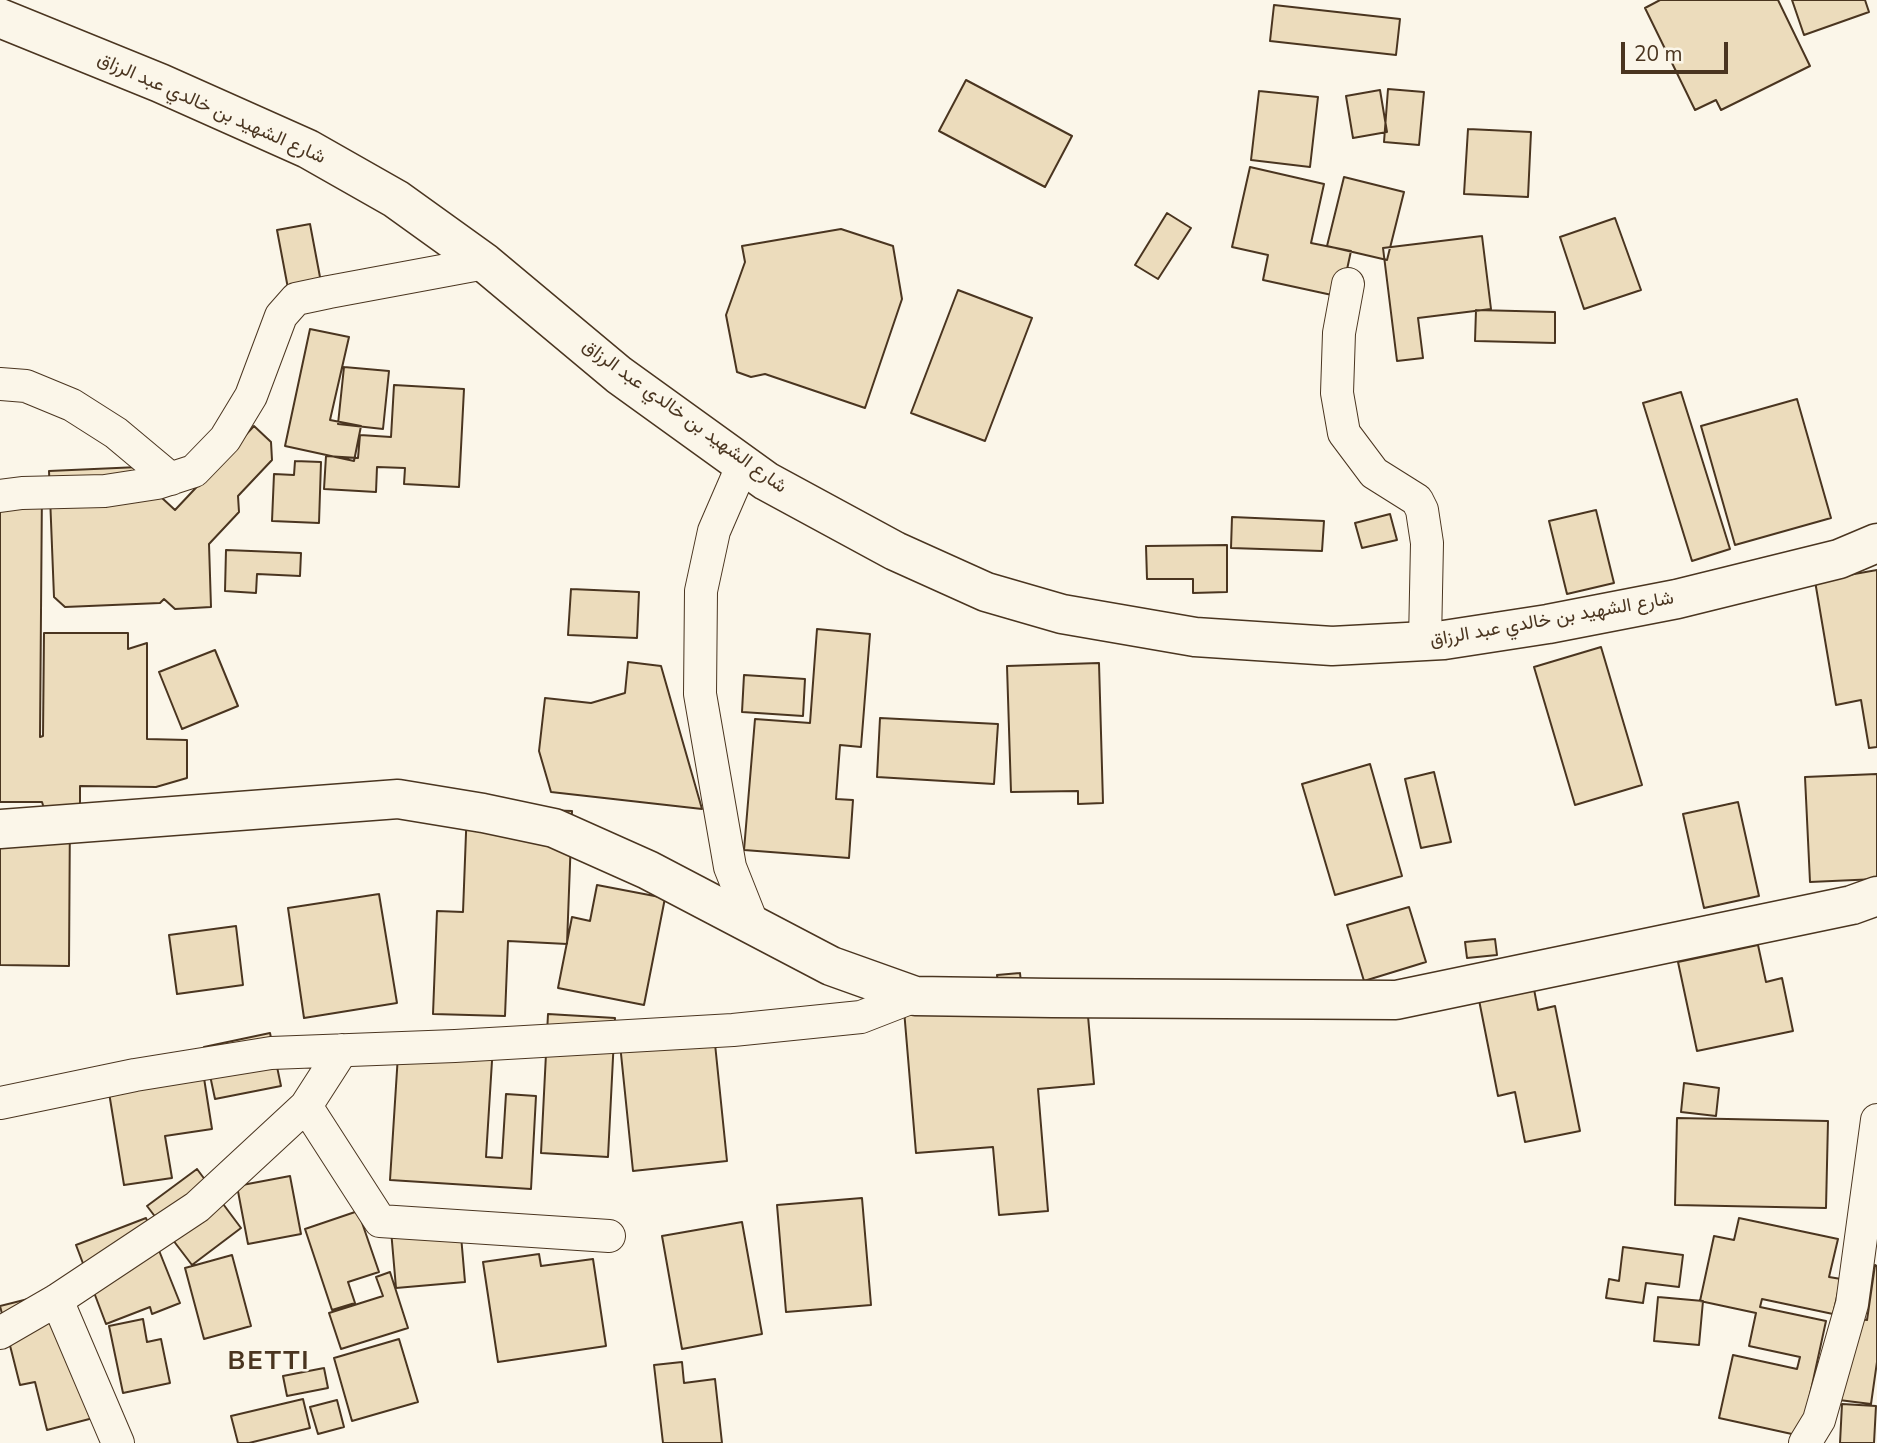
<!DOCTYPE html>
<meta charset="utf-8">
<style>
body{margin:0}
#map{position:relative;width:1877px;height:1443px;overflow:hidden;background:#fbf6e9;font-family:"Nunito Sans",sans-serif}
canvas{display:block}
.scale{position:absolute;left:1621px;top:42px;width:107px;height:32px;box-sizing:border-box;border:4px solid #4a3520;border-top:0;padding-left:9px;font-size:21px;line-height:24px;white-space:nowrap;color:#4a3520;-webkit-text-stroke:5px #fbf6e9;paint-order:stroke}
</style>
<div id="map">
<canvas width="1877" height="1443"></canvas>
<div class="scale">20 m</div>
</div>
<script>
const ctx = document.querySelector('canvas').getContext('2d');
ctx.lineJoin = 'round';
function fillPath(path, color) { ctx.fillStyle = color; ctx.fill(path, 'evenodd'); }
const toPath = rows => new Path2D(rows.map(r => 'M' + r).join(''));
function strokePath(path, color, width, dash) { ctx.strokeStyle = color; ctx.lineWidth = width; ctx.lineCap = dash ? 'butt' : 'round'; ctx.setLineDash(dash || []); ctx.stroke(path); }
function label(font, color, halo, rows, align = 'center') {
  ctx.font = font + ' "Nunito Sans",Vazirmatn,sans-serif'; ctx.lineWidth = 5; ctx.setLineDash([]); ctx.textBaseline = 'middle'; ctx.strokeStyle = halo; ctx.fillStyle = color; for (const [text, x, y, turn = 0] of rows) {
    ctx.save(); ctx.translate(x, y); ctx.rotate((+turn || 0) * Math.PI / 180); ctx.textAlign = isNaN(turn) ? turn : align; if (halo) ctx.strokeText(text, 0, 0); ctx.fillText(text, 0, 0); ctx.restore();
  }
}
const building = toPath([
 [1660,0,1778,0,1810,66,1721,110,1716,100,1695,110,1645,8,1660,0],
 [1792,0,1865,0,1869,12,1804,35,1792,0],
 [1274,5,1400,19,1396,55,1270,41,1274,5],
 [966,80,1072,136,1045,187,939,131,966,80],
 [1388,89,1424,92,1419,145,1384,142,1388,89],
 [1380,90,1387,132,1353,138,1346,96,1380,90],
 [1259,91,1318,97,1310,167,1251,160,1259,91],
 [1468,129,1531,132,1528,197,1464,194,1468,129],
 [1250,167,1324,184,1311,243,1351,251,1341,297,1263,280,1268,255,1232,247,1250,167],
 [1344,177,1404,192,1387,260,1327,246,1344,177],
 [1167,213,1191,228,1158,279,1135,265,1167,213],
 [1615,218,1641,290,1584,309,1560,237,1615,218],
 [310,224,323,293,290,299,277,230,310,224],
 [841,229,893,246,902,299,865,408,765,374,751,377,737,372,726,315,745,262,742,246,841,229],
 [1482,236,1491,309,1418,318,1423,358,1397,361,1383,248,1482,236],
 [958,290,1032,318,985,441,911,413,958,290],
 [1476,310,1555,312,1555,343,1475,341,1476,310],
 [310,329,349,337,330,420,361,426,354,461,285,446,310,329],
 [344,367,389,371,383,429,338,424,344,367],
 [394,385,464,389,459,487,404,484,405,468,377,467,376,492,324,489,326,456,358,458,360,435,391,437,394,385],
 [1681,392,1730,549,1692,561,1643,403,1681,392],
 [1797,399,1831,518,1735,545,1701,426,1797,399],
 [254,426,271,442,272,460,238,496,239,512,209,544,211,607,175,609,164,599,160,603,65,607,54,597,49,471,139,467,148,485,175,510,254,426],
 [295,461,321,462,319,523,272,521,274,474,294,475,295,461],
 [0,487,42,487,40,737,43,736,44,633,128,633,128,649,147,643,147,739,187,740,187,778,156,787,80,786,80,808,70,808,69,966,0,965,0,815,46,815,42,802,0,802,0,487],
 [1596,510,1614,583,1567,594,1549,521,1596,510],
 [1390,514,1397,540,1362,548,1355,523,1390,514],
 [1232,517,1324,521,1322,551,1231,548,1232,517],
 [1227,545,1227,592,1193,593,1193,579,1147,579,1146,546,1227,545],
 [226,550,301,553,300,576,257,574,256,593,225,591,226,550],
 [1877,570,1877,747,1869,748,1861,700,1836,705,1815,581,1877,570],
 [571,589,639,592,637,638,568,635,571,589],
 [817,629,870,634,861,747,840,745,836,799,853,800,849,858,744,850,755,719,810,723,817,629],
 [1601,647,1642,785,1575,805,1534,667,1601,647],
 [215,650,238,706,182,729,159,672,215,650],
 [628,662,661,666,702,809,551,792,539,751,545,698,591,703,625,693,628,662],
 [1099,663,1103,803,1078,804,1078,791,1011,792,1007,666,1099,663],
 [744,675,805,679,803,716,742,712,744,675],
 [880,718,998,724,994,784,877,777,880,718],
 [1370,764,1402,876,1335,895,1302,784,1370,764],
 [1434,772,1451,842,1421,848,1405,779,1434,772],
 [1877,774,1877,879,1810,882,1805,777,1877,774],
 [1738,802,1759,896,1704,908,1683,814,1738,802],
 [467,807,572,811,567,944,508,941,505,1016,433,1014,437,911,463,912,467,807],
 [597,885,665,898,644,1005,558,988,572,917,590,921,597,885],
 [379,894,397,1003,304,1018,288,908,379,894],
 [1409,907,1426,962,1364,981,1347,925,1409,907],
 [236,926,243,985,177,994,169,935,236,926],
 [1495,939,1497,955,1467,958,1465,942,1495,939],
 [1758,945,1766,982,1782,978,1793,1031,1697,1051,1678,962,1758,945],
 [1020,973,1022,992,1085,982,1094,1084,1038,1089,1048,1211,999,1215,993,1147,916,1153,903,998,999,990,997,975,1020,973],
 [1533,984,1538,1010,1555,1006,1580,1131,1525,1142,1515,1092,1498,1096,1478,995,1533,984],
 [548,1014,615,1018,608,1157,541,1153,548,1014],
 [270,1033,281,1086,215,1099,204,1047,270,1033],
 [714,1034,727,1161,633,1171,620,1044,714,1034],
 [399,1039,493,1045,486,1157,502,1158,506,1094,536,1096,531,1189,390,1180,399,1039],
 [201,1059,212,1129,165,1136,172,1178,124,1185,106,1074,201,1059],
 [1684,1083,1719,1088,1716,1116,1681,1112,1684,1083],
 [1677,1118,1828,1121,1826,1208,1675,1205,1677,1118],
 [197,1169,241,1228,192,1265,147,1206,197,1169],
 [290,1176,301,1234,248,1244,237,1186,290,1176],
 [862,1198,871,1305,786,1312,777,1205,862,1198],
 [358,1211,379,1272,348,1282,355,1303,332,1310,305,1229,358,1211],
 [146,1218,180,1303,152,1314,150,1307,106,1324,76,1245,146,1218],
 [1739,1218,1838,1239,1829,1277,1841,1279,1833,1314,1762,1299,1760,1307,1826,1321,1801,1436,1719,1418,1733,1355,1797,1369,1800,1357,1749,1346,1756,1313,1700,1301,1714,1236,1734,1240,1739,1218],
 [742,1222,762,1334,682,1349,662,1236,742,1222],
 [460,1224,465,1282,396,1288,391,1230,460,1224],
 [1623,1247,1683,1255,1679,1287,1646,1283,1643,1303,1606,1298,1609,1279,1619,1281,1623,1247],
 [539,1254,541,1266,593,1259,606,1346,498,1362,483,1262,539,1254],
 [232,1255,251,1326,204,1339,185,1268,232,1255],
 [1875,1265,1877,1266,1877,1362,1871,1404,1839,1400,1851,1318,1867,1320,1875,1265],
 [390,1272,408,1328,341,1349,329,1313,383,1296,376,1277,390,1272],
 [64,1290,101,1416,47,1430,35,1382,20,1385,0,1306,64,1290],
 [1658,1297,1703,1301,1699,1345,1654,1341,1658,1297],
 [143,1319,147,1342,161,1339,170,1383,123,1393,109,1326,143,1319],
 [399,1339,418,1402,352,1421,334,1358,399,1339],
 [682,1362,684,1383,715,1379,722,1443,663,1443,654,1365,682,1362],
 [324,1368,328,1388,287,1396,283,1376,324,1368],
 [303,1399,310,1428,249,1443,238,1443,231,1416,303,1399],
 [337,1400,344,1427,318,1434,310,1407,337,1400],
 [1842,1404,1876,1406,1874,1443,1840,1443,1842,1404]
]);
const minor = toPath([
 [1348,284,1339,333,1337,393,1344,433,1374,473,1417,500,1422,510,1427,543,1425,641],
 [0,384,26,386,72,405,116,433,171,479],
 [743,464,714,531,701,591,700,694,730,867,753,925],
 [0,496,22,493,105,491,157,483,194,471,225,439,251,396,281,316,296,299,329,292,485,263],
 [0,1103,135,1075,271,1053,455,1046,733,1030,861,1017,915,996],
 [306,1106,380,1221,609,1236],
 [57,1300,118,1443],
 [0,1333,57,1300,197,1207,306,1106,342,1050],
 [1805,1443,1819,1420,1852,1304,1877,1120]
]);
const secondary = toPath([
 [0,18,160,83,308,149,396,199,485,263,619,375,766,481,895,551,986,592,1062,614,1195,637,1332,646,1444,640,1548,624,1677,599,1839,559,1877,543],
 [0,829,398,799,483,813,554,828,648,870,831,966,915,996,1052,998,1396,1000,1852,905,1877,896]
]);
const streetNames = [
 ["شارع الشهيد بن خالدي عبد الرزاق",211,109,24],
 ["شارع الشهيد بن خالدي عبد الرزاق",684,417,36],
 ["شارع الشهيد بن خالدي عبد الرزاق",1552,620,-10]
];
const districtNames = [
 ["BETTI",269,1363]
];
fillPath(building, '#ecdcbc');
strokePath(building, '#4a3520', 2);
strokePath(minor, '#4a3520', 34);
strokePath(secondary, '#4a3520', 41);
strokePath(minor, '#fbf6e9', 32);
strokePath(secondary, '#fbf6e9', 38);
label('19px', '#4a3520', '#fbf6e9', streetNames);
ctx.letterSpacing = '2px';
label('bold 26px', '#4a3520', '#fbf6e9', districtNames);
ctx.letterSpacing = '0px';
</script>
